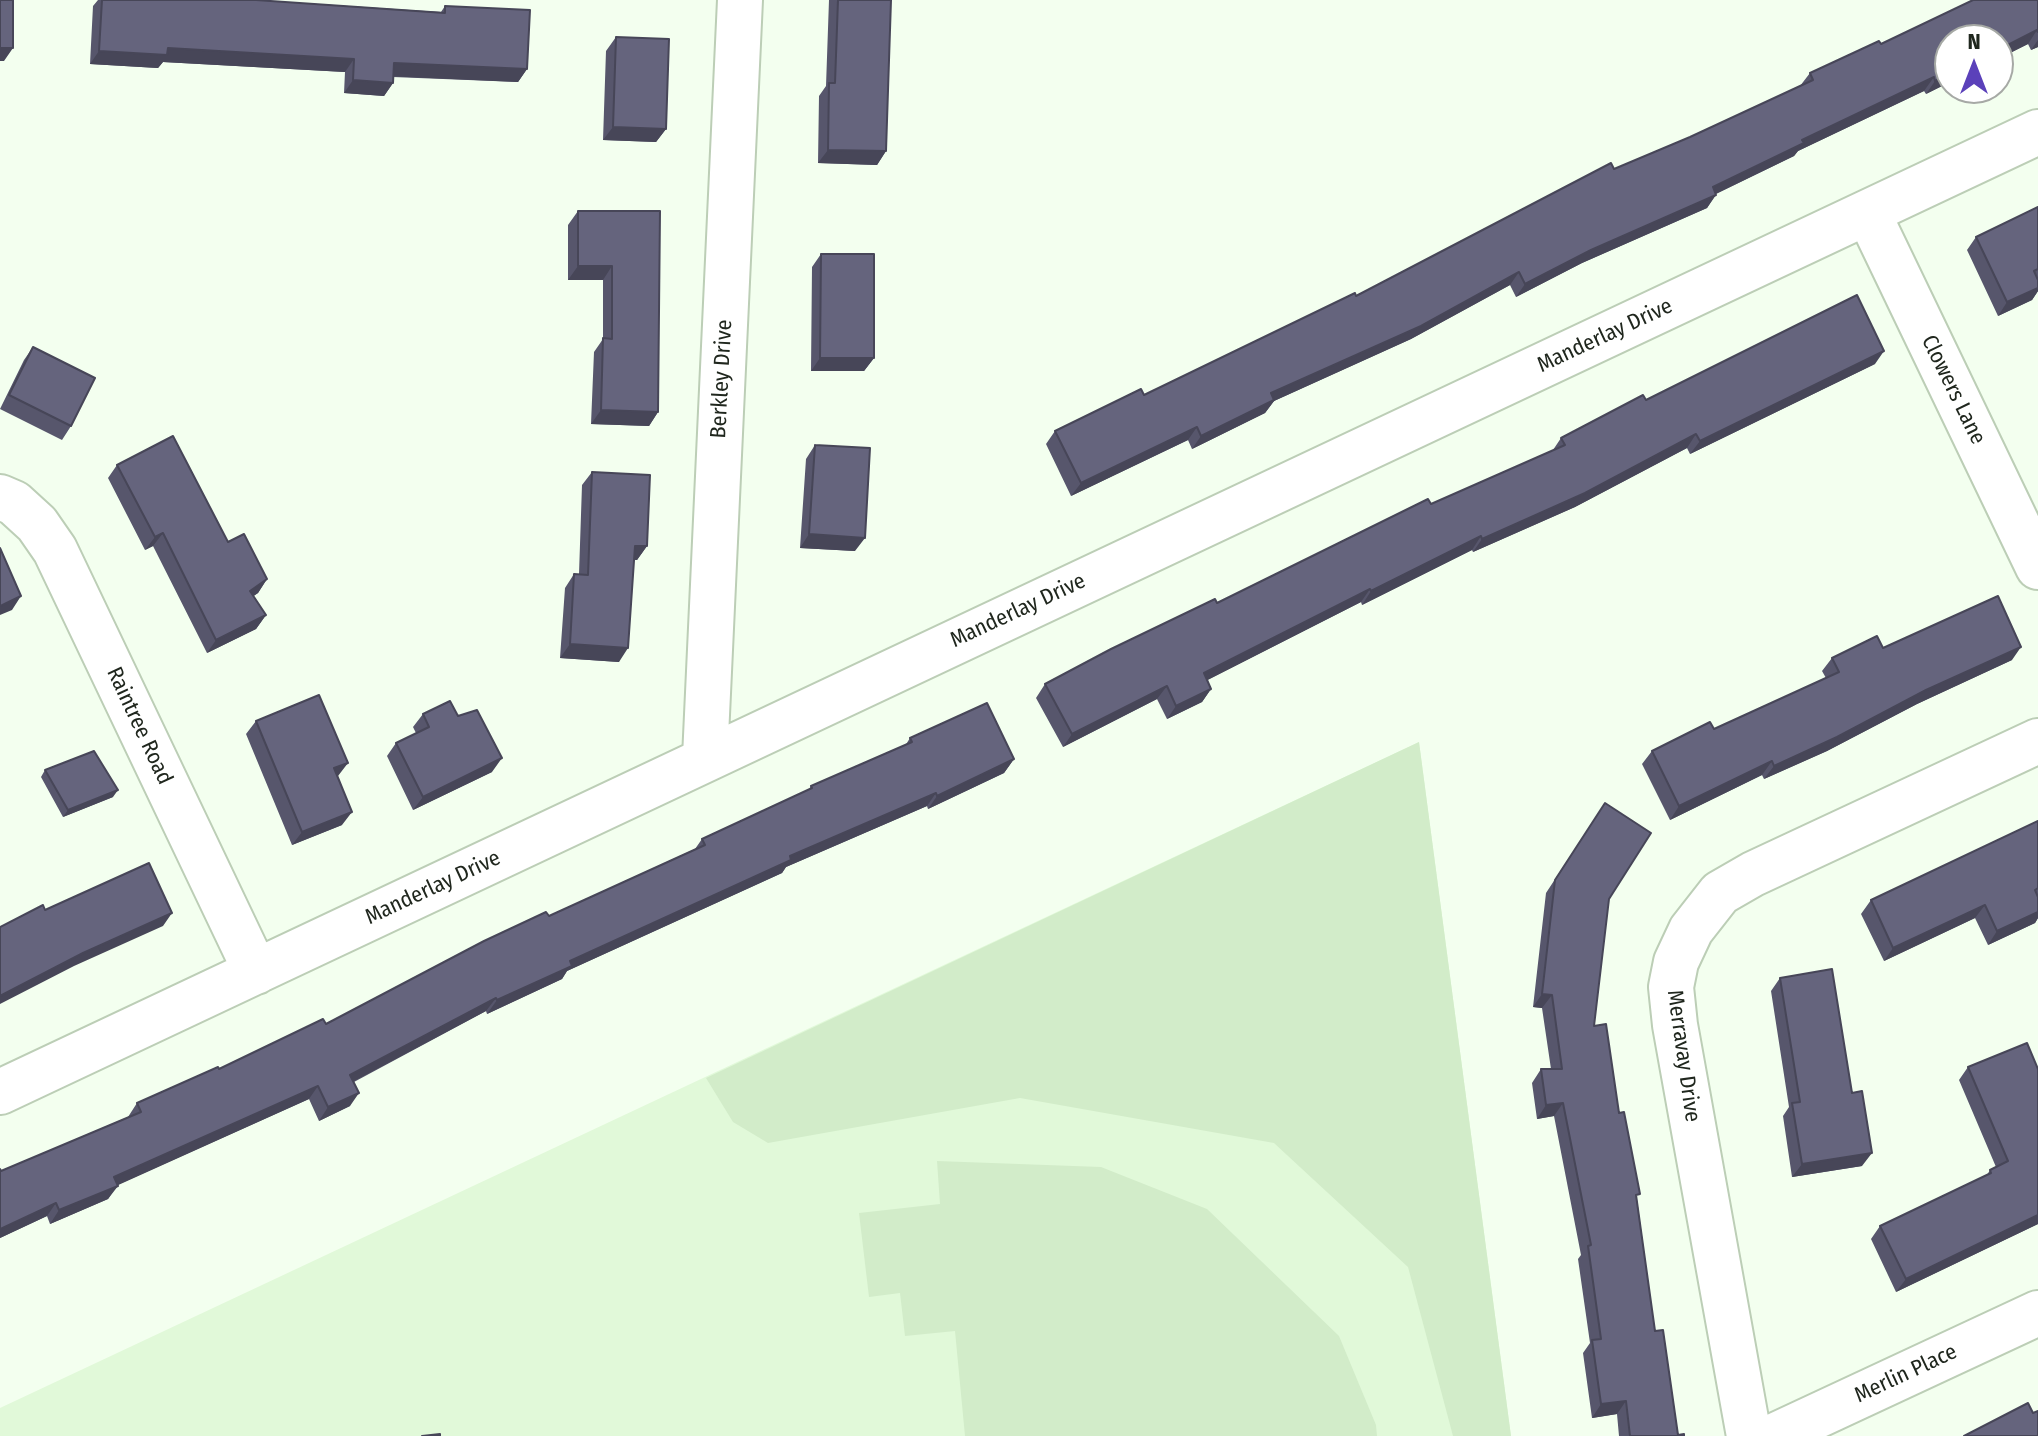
<!DOCTYPE html>
<style>
body{margin:0}
#map{position:relative;width:2038px;height:1436px;overflow:hidden;background:#f3ffef;font-family:"Fira Sans Condensed",sans-serif}
canvas{display:block}
.north{position:absolute;left:1934px;top:24px;width:80px;height:80px;box-sizing:border-box;background:#fff;border:2px solid #a6a9a5;border-radius:50%;rotate:0deg;font-size:22px;font-weight:700;line-height:32px;text-align:center;color:#20271e}
.north::after{content:'';display:block;margin:auto;width:28px;height:36px;background:#5b41ba;clip-path:polygon(50% 0,100% 100%,50% 72%,0 100%)}
</style>
<div id="map">
<canvas width="2038" height="1436"></canvas>
<div class="north">N</div>
</div>
<script>
const ctx = document.querySelector('canvas').getContext('2d');
ctx.lineJoin = 'round';
function fillPath(path, color) { ctx.fillStyle = color; ctx.fill(path, 'evenodd'); }
const toPath = rows => new Path2D(rows.map(r => 'M' + r).join(''));
function strokePath(path, color, width, dash) { ctx.strokeStyle = color; ctx.lineWidth = width; ctx.lineCap = dash ? 'butt' : 'round'; ctx.setLineDash(dash || []); ctx.stroke(path); }
function label(font, color, halo, rows, align = 'center') {
  ctx.font = font + ' "Fira Sans Condensed",sans-serif'; ctx.lineWidth = 8; ctx.setLineDash([]); ctx.textBaseline = 'middle'; ctx.strokeStyle = halo; ctx.fillStyle = color; for (const [text, x, y, turn = 0] of rows) {
    ctx.save(); ctx.translate(x, y); ctx.rotate((+turn || 0) * Math.PI / 180); ctx.textAlign = isNaN(turn) ? turn : align; if (halo) ctx.strokeText(text, 0, 0); ctx.fillText(text, 0, 0); ctx.restore();
  }
}
const built = toPath([
 [1419,742,1511,1436,0,1436,0,1408]
]);
const green = toPath([
 [1419,742,1511,1436,1453,1436,1408,1267,1274,1143,1020,1098,768,1143,733,1122,706,1078],
 [937,1161,1101,1167,1207,1209,1339,1336,1376,1425,1377,1436,965,1436,955,1331,905,1336,900,1293,869,1297,859,1213,940,1204]
]);
const minor = toPath([
 [1868,213,2038,567],
 [0,497,14,503,37,524,55,550,256,972],
 [705,758,740,0],
 [0,1092,2038,132],
 [1749,1436,1675,1025,1671,987,1676,962,1691,930,1720,893,1753,874,2038,741],
 [1774,1436,2038,1313]
]);
const wall = toPath([
 [98,0,256,0,441,12,445,6,527,69,518,82,393,77,393,83,384,96,344,93,345,72,163,62,158,68,90,64,93,6],
 [829,0,891,0,886,151,877,165,818,163,819,96,826,86],
 [2038,0,2038,47,2031,50,2028,44,1998,59,1998,40,1950,82,1926,94,1924,91,1798,151,1794,156,1716,194,1707,208,1582,263,1516,297,1510,285,1411,339,1274,401,1265,413,1192,449,1188,440,1071,496,1046,444,1055,431,1144,395,1356,296,1614,169,1690,137,1800,86,1810,73,1881,44],
 [616,37,666,129,656,142,603,140,606,51],
 [2038,207,2038,291,2032,300,1998,316,1967,250,1976,237],
 [578,211,660,211,658,412,649,426,591,424,594,352,603,339,603,280,568,280,568,225],
 [821,254,874,358,864,371,811,371,812,267],
 [33,347,71,426,62,440,0,409,24,360],
 [1875,364,1690,454,1687,448,1575,507,1473,552,1472,550,1362,605,1361,602,1207,680,1211,689,1202,702,1167,719,1157,699,1063,747,1036,698,1045,684,1431,504,1553,450,1561,438,1646,400],
 [815,445,855,551,800,548,806,459],
 [117,465,267,579,258,593,253,596,266,615,256,629,207,653,153,546,145,550,108,478],
 [592,472,647,546,637,560,634,560,619,662,560,658,565,588,574,574,579,574,582,485],
 [1883,648,2012,660,1917,704,1827,751,1764,779,1762,775,1670,820,1642,764,1652,751,1714,729,1826,678,1822,671,1832,658],
 [423,714,458,716,492,772,413,810,387,756,396,743,416,733,413,727],
 [256,721,338,776,337,776,342,825,292,845,246,734],
 [910,738,1014,759,1004,773,928,809,927,806,786,867,782,873,567,971,562,979,487,1014,486,1011,354,1082,350,1106,319,1121,309,1099,117,1185,108,1199,50,1224,47,1216,0,1238,0,1169,1,1171,128,1117,137,1103,326,1024,549,916,695,849,702,839,809,790,811,786,905,746],
 [45,770,113,797,63,817,41,777],
 [1605,803,1609,899,1594,1026,1619,1113,1637,1199,1655,1331,1678,1435,1684,1436,1619,1436,1617,1414,1592,1418,1583,1353,1590,1343,1578,1259,1581,1255,1554,1116,1537,1119,1532,1083,1541,1069,1551,1069,1542,1008,1533,1007,1546,893],
 [2038,821,2038,918,2035,923,1988,945,1975,918,1884,961,1861,914,1871,900],
 [1780,978,1852,1093,1862,1166,1792,1177,1783,1116,1789,1107,1771,991],
 [1968,1067,2038,1069,2038,1224,1896,1292,1871,1239,1880,1226,1987,1175,1990,1170,1996,1167,1959,1080]
]);
const shadedWall = toPath([
 [2037,30,2028,44,1998,59,1998,50],
 [2038,40,2038,47,2031,50],
 [0,48,13,48,4,61,0,61],
 [168,48,354,59,345,72,163,62,158,68,90,64,99,51],
 [394,63,527,69,518,82,385,76],
 [1950,74,1950,82,1926,94,1935,81],
 [1934,77,1924,91,1798,151,1794,156,1703,200,1713,187,1802,140],
 [353,80,393,83,384,96,344,93],
 [613,127,666,129,656,142,603,140],
 [828,150,886,151,877,165,818,163],
 [1716,195,1707,208,1582,263,1516,297,1525,284,1591,250],
 [578,266,612,266,603,280,568,280],
 [1519,272,1510,285,1411,339,1274,401,1265,413,1192,449,1201,436,1271,393],
 [2038,288,2038,291,2032,300,1998,316,2007,302],
 [1884,351,1875,364,1690,454,1700,441],
 [820,358,874,358,864,371,811,371],
 [601,410,658,412,649,426,591,424],
 [1197,427,1188,440,1071,496,1081,483],
 [1696,434,1687,448,1575,507,1473,552,1482,539],
 [163,533,153,546,145,550,155,537],
 [809,534,865,538,855,551,800,548],
 [1481,536,1472,550,1362,605,1371,591],
 [635,546,647,546,637,560,625,559],
 [267,579,258,593,241,605,250,591],
 [1370,589,1361,602,1194,687,1204,673],
 [21,596,12,610,0,615,0,606],
 [266,615,256,629,207,653,216,640],
 [570,644,628,648,619,662,560,658],
 [2021,647,2012,660,1917,704,1827,751,1764,779,1774,766,1926,690],
 [1167,686,1157,699,1063,747,1072,734],
 [1211,689,1202,702,1167,719,1176,706],
 [502,758,492,772,413,810,423,797],
 [1014,759,1004,773,928,809,937,796],
 [1772,761,1762,775,1670,820,1679,806],
 [348,763,338,776,324,782,334,768],
 [118,790,113,797,63,817,68,810],
 [936,793,927,806,786,867,782,873,567,971,562,979,487,1014,497,1000,570,961,790,856],
 [352,812,342,825,292,845,302,832],
 [1985,905,1975,918,1884,961,1893,948],
 [2038,912,2038,918,2035,923,1988,945,1997,931],
 [172,913,163,926,74,966,0,1004,0,996,83,953],
 [1542,994,1552,995,1542,1008,1533,1007],
 [496,998,486,1011,341,1088,350,1075],
 [318,1086,309,1099,105,1191,114,1177],
 [359,1093,350,1106,319,1121,328,1107],
 [1563,1103,1554,1116,1537,1119,1546,1105],
 [1872,1153,1862,1166,1792,1177,1802,1164],
 [118,1186,108,1199,50,1224,59,1210],
 [56,1203,47,1216,0,1238,0,1229],
 [2038,1215,2038,1224,1896,1292,1906,1279],
 [1626,1401,1617,1414,1592,1418,1601,1404]
]);
const building = toPath([
 [0,0,13,0,13,48,0,48,0,0],
 [102,0,256,0,445,13,445,6,530,10,527,69,394,63,393,83,353,80,354,59,168,48,167,55,99,51,102,0],
 [838,0,891,0,886,151,828,150,829,83,835,83,838,0],
 [1973,0,2038,0,2038,32,2037,30,1998,50,1998,40,1950,40,1950,74,1935,81,1934,77,1802,140,1804,143,1713,187,1716,195,1591,250,1525,284,1519,272,1421,326,1271,393,1274,400,1201,436,1197,427,1081,483,1055,431,1141,389,1144,395,1355,293,1356,296,1611,163,1614,169,1690,137,1813,80,1810,73,1879,41,1881,44,1973,0],
 [616,37,669,39,666,129,613,127,616,37],
 [2038,207,2038,269,2034,271,2038,280,2038,288,2007,302,1976,237,2038,207],
 [578,211,660,211,658,412,601,410,603,338,612,339,612,266,578,266,578,211],
 [821,254,874,254,874,358,820,358,821,254],
 [1857,295,1884,351,1700,441,1696,434,1585,493,1482,539,1481,536,1371,591,1370,589,1204,673,1211,689,1176,706,1167,686,1072,734,1045,684,1111,649,1215,599,1217,603,1428,499,1431,504,1565,445,1561,438,1643,395,1646,400,1857,295],
 [33,347,95,378,71,426,9,395,33,347],
 [173,436,228,542,244,534,267,579,250,591,266,615,216,640,163,533,155,537,117,465,173,436],
 [815,445,870,448,865,538,809,534,815,445],
 [592,472,650,475,647,546,635,546,628,648,570,644,574,574,588,575,592,472],
 [0,548,21,596,0,606,0,548],
 [1998,596,2021,647,1926,690,1837,737,1774,766,1772,761,1679,806,1652,751,1710,722,1714,729,1839,672,1832,658,1877,636,1883,648,1998,596],
 [319,695,348,763,334,768,352,812,302,832,256,721,319,695],
 [450,701,458,716,477,710,502,758,423,797,396,743,429,727,423,714,450,701],
 [987,703,1014,759,937,796,936,793,790,856,791,860,570,961,572,966,497,1000,496,998,350,1075,359,1093,328,1107,318,1086,114,1177,118,1186,59,1210,56,1203,0,1229,0,1169,1,1171,141,1112,137,1103,218,1067,219,1069,323,1019,326,1024,484,941,546,912,549,916,705,845,702,839,812,788,811,786,912,742,910,738,987,703],
 [94,751,118,790,68,810,45,770,94,751],
 [1605,803,1651,833,1609,899,1594,1026,1606,1024,1619,1113,1624,1112,1640,1194,1636,1195,1655,1331,1663,1330,1678,1435,1684,1434,1684,1436,1630,1436,1626,1401,1601,1404,1592,1340,1601,1339,1588,1246,1591,1245,1563,1103,1546,1105,1541,1069,1562,1069,1552,995,1542,994,1555,880,1605,803],
 [2038,821,2038,888,2035,890,2038,897,2038,912,1997,931,1985,905,1893,948,1871,900,2038,821],
 [149,863,172,913,83,953,0,996,0,927,43,905,45,910,149,863],
 [1832,969,1852,1093,1862,1091,1872,1153,1802,1164,1792,1103,1800,1102,1780,978,1832,969],
 [2027,1043,2038,1069,2038,1215,1906,1279,1880,1226,1991,1173,1990,1170,2008,1161,1968,1067,2027,1043],
 [2028,1403,2033,1413,2038,1411,2038,1436,1964,1436,2028,1403],
 [440,1434,440,1436,422,1436,440,1434]
]);
const streetNames = [
 ["Manderlay Drive",1605,336,-25],
 ["Berkley Drive",722,379,-87],
 ["Clowers Lane",1953,390,64],
 ["Manderlay Drive",1018,611,-25],
 ["Raintree Road",139,726,65],
 ["Manderlay Drive",433,888,-25],
 ["Merravay Drive",1683,1056,82],
 ["Merlin Place",1906,1374,-25]
];
fillPath(built, '#e1f9d9');
fillPath(green, '#d2ecc9');
strokePath(minor, '#bcceb6', 48);
strokePath(minor, '#fff', 44);
fillPath(wall, '#57566c');
fillPath(shadedWall, '#474658');
fillPath(building, '#65647d');
strokePath(building, '#474658', 2);
label('22px', '#20271e', '#fff', streetNames);
</script>
